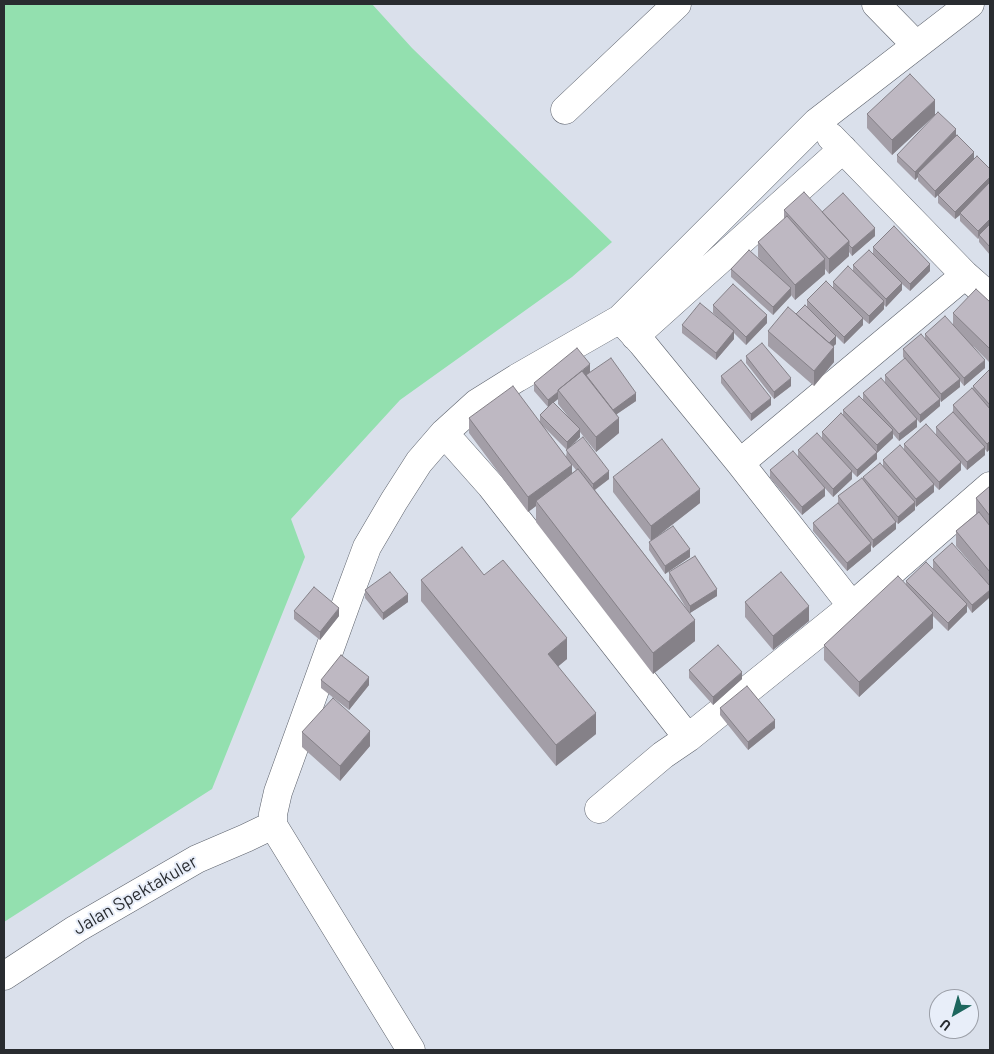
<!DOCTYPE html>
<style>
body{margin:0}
#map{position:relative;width:994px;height:1054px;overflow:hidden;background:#dae0eb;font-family:Barlow,sans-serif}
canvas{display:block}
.frame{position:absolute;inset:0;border:5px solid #292c30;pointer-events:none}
.north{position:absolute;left:929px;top:989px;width:50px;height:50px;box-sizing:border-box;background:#e8eef9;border:1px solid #9ca0a9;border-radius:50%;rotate:218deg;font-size:14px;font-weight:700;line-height:20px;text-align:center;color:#292c30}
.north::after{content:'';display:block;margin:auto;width:18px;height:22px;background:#1d665e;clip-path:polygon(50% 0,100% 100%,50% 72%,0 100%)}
</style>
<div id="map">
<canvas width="994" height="1054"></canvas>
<div class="frame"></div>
<div class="north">U</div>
</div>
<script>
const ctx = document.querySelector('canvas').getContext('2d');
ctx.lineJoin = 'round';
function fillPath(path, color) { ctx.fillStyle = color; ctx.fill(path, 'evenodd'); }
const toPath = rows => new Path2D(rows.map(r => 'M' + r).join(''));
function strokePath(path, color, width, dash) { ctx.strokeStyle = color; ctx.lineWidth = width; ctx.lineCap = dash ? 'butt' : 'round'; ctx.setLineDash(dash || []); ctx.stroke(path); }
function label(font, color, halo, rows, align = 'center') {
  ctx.font = font + ' Barlow,sans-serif'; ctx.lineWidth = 4; ctx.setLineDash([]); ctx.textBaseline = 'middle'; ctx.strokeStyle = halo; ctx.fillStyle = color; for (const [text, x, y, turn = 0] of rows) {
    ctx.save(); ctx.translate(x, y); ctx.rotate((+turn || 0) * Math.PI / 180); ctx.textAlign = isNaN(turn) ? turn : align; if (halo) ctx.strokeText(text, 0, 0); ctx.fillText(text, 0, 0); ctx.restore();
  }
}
const green = toPath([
 [4,4,372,4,412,48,612,242,572,277,400,400,291,519,305,557,212,789,4,922]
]);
const minor = toPath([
 [876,4,916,45],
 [565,110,677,4],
 [831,137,965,275,990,297],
 [620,319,642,343,740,463,852,606,990,486],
 [635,336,843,149],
 [444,433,491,486,688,738],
 [740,463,965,275],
 [599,809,663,755,688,738,852,606],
 [4,976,76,929,197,859,246,838,273,825],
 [411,1050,273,825,273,814,278,792,351,590,367,547,394,501,419,462,444,433,477,403,517,378,620,319,817,122,970,4]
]);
const wall = toPath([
 [867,114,935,115,892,155,867,128],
 [956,136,974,160,990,169,990,255,979,242,979,238,978,239,960,221,960,215,955,219,938,203,938,195,935,198,918,181,918,177,915,180,897,162,897,155],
 [784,210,822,212,875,236,852,256,849,252,849,256,829,274,825,269,825,274,795,300,791,295,773,315,731,277,731,269,761,261,758,257,758,242,784,220],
 [873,247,930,271,910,291,902,284,902,290,886,307,884,305,884,309,869,324,863,319,863,325,844,344,836,336,836,344,833,346,834,362,814,386,768,346,768,331,807,307,807,300,833,287,833,282,853,271,853,265,873,253],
 [990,302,990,363,973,346,985,368,964,386,960,381,960,387,941,402,940,400,940,406,920,423,885,383,885,375,905,359,903,357,903,349,925,339,925,334,953,324,953,313],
 [713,305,767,323,746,345,734,333,734,339,716,360,682,333,682,325,722,321,713,313],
 [746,356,791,386,774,399,746,363],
 [990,369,990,449,987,452,985,449,985,455,967,470,961,463,961,470,939,490,934,485,934,492,916,507,915,505,915,510,898,524,896,522,896,529,873,548,871,545,871,551,847,571,813,531,813,523,838,504,838,496,863,480,863,477,883,466,883,460,904,450,904,444,936,435,936,427,953,412,953,405,973,389,973,386],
 [590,372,636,401,617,414,619,433,596,452,580,432,580,437,568,449,609,479,595,490,688,611,669,580,669,572,717,596,690,613,695,641,653,674,536,522,536,506,528,512,469,433,469,418,540,422,540,415,548,407,534,391,534,383],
 [558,399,558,404,570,419,553,403],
 [543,426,567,450,566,457],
 [572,465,576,470,572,473],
 [721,376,771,405,751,421,721,383],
 [863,393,917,427,899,441,893,434,893,438,877,453,877,459,857,477,852,472,852,479,833,497,812,474,825,496,802,515,770,478,770,470,798,457,798,450,822,438,822,432,843,416,843,410,863,400],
 [613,477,700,503,658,536,690,557,665,574,649,550,649,542,651,541,613,492],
 [990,486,990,597,972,613,967,606,967,612,948,631,933,616,933,628,859,697,824,660,824,645,906,586,906,581,933,568,933,560,979,573,956,546,956,531,976,514,976,498],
 [484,575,567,659,558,666,596,734,556,766,421,601,421,580],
 [365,590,408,602,383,620,365,598],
 [745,602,809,621,773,650,745,617],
 [294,611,339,616,320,640,294,619],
 [689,670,742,679,713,705,689,678],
 [321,680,369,685,349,710,321,688],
 [720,708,775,728,748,750,720,715],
 [302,732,370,746,340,781,302,747]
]);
const shadedWall = toPath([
 [935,100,935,115,892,155,892,140],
 [956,129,956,137,918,173,918,177,915,180,915,172],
 [974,152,974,160,935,198,935,191],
 [990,177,990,185,960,213,960,215,955,219,955,212],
 [990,219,990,227,979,235,978,239,978,231],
 [875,228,875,236,852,256,852,248],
 [849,241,849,256,829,274,829,259],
 [825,259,825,274,795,300,795,285],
 [930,264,930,271,910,291,910,284],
 [902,283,902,290,886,307,886,299],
 [791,288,791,296,773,315,773,307],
 [884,301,884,309,869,324,869,316],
 [767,315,767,323,746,345,746,337],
 [863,318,863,325,844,344,844,337],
 [734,331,734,339,716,360,716,353],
 [836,336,836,344,826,353,826,345],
 [834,347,834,362,814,386,814,371],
 [985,360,985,368,964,386,964,378],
 [590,364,590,372,563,395,559,391],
 [791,378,791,386,774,399,774,392],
 [960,379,960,387,941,402,941,394],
 [558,392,558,399,548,407,548,400],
 [636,393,636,401,611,418,611,411],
 [771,398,771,405,751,421,751,414],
 [940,399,940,406,920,423,920,415],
 [619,418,619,433,596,452,596,437],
 [917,419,917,427,899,441,899,434],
 [580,429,580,437,567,450,567,442],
 [893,430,893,438,877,453,877,445],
 [990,441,990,449,987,452,987,444],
 [985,447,985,455,967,470,967,462],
 [877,452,877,459,857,477,857,470],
 [961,462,961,470,939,490,939,482],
 [572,465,572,479,536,501,536,506,528,512,528,497],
 [609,471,609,479,593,491,593,484],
 [852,471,852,479,833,497,833,489],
 [934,484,934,492,916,507,916,499],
 [825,488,825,496,802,515,802,507],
 [700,489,700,503,651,541,651,526],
 [915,502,915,510,898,524,898,517],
 [896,522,896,529,873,548,873,540],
 [871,543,871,551,847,571,847,563],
 [690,549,690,557,665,574,665,566],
 [717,589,717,596,690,613,690,606],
 [990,590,990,597,972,613,972,605],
 [408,594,408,602,383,620,383,613],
 [967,604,967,612,948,631,948,623],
 [809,606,809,621,773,650,773,636],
 [339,608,339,616,320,640,320,632],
 [933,613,933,628,859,697,859,682],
 [695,620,695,641,653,674,653,653],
 [567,638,567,659,548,675,548,654],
 [742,672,742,679,713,705,713,697],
 [369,677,369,685,349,710,349,702],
 [596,713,596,734,556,766,556,745],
 [775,720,775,728,748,750,748,742],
 [370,731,370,746,340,781,340,766]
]);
const building = toPath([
 [910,74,935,100,892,140,867,114,910,74],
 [938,112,956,129,915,172,897,155,938,112],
 [957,135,974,152,935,191,918,173,957,135],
 [977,156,990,169,990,177,955,212,938,195,977,156],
 [990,182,990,219,978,231,960,213,990,182],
 [804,192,849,241,829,259,784,210,804,192],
 [843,193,875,228,852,248,849,245,849,241,822,212,843,193],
 [787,216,825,259,795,285,758,242,787,216],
 [990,224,990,247,979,235,990,224],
 [894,226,930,264,910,284,873,247,894,226],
 [749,250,791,288,773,307,731,269,749,250],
 [869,250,902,283,886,299,853,265,869,250],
 [848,266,884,301,869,316,833,282,848,266],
 [826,281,863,318,844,337,807,300,826,281],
 [733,284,767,315,746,337,713,305,733,284],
 [976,289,990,302,990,349,953,313,976,289],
 [700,303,734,331,716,353,682,325,700,303],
 [805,305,836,336,829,343,796,314,805,305],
 [788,307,834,347,814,371,768,331,788,307],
 [945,316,985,360,964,378,925,334,945,316],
 [921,334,960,379,941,394,903,349,921,334],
 [762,343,791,378,774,392,746,356,762,343],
 [577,348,590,364,558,390,558,392,548,400,534,383,577,348],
 [611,358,636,393,613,410,586,375,611,358],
 [905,358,940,399,920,415,885,375,905,358],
 [741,360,771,398,751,414,721,376,741,360],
 [990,369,990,405,973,386,990,369],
 [582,371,619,418,596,437,558,390,582,371],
 [881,378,917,419,899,434,863,393,881,378],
 [513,386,572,465,528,497,469,418,513,386],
 [972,388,990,409,990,441,987,444,953,405,972,388],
 [859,396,893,430,877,445,843,410,859,396],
 [553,402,580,429,567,442,540,415,553,402],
 [953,412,985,447,967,462,936,427,953,412],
 [841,413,877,452,857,470,822,432,841,413],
 [926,424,961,462,939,482,904,444,926,424],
 [817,433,852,471,833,489,798,450,817,433],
 [583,437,609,471,593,484,566,450,583,437],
 [662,439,700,489,651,526,613,477,662,439],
 [900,445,934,484,916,499,883,460,900,445],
 [793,451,825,488,802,507,770,470,793,451],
 [880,463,915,502,898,517,863,477,880,463],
 [578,469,695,620,653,653,536,501,578,469],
 [862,478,896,522,873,540,838,496,862,478],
 [990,486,990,516,976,498,990,486],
 [838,503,871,543,847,563,813,523,838,503],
 [979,512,990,526,990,572,956,531,979,512],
 [673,526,690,549,665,566,649,542,673,526],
 [952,543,990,586,990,590,972,605,933,560,952,543],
 [462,547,484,575,503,560,567,638,548,654,596,713,556,745,421,580,462,547],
 [695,556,717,589,690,606,669,572,695,556],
 [926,562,967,604,948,623,906,581,926,562],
 [390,572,408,594,383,613,365,590,390,572],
 [781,572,809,606,773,636,745,602,781,572],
 [898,576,933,613,859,682,824,645,898,576],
 [314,587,339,608,320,632,294,611,314,587],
 [718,645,742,672,713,697,689,670,718,645],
 [341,655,369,677,349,702,321,680,341,655],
 [747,686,775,720,748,742,720,708,747,686],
 [333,698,370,731,340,766,302,732,333,698]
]);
const streetNames = [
 ["Jalan Spektakuler",135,895,-30]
];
fillPath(green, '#93e0af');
strokePath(minor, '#5d626c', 29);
strokePath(minor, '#fff', 28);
fillPath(wall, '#a39ea7');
fillPath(shadedWall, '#858188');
fillPath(building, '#beb8c2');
strokePath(building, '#858188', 1);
label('18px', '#292c30', '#e8eef9', streetNames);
</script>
